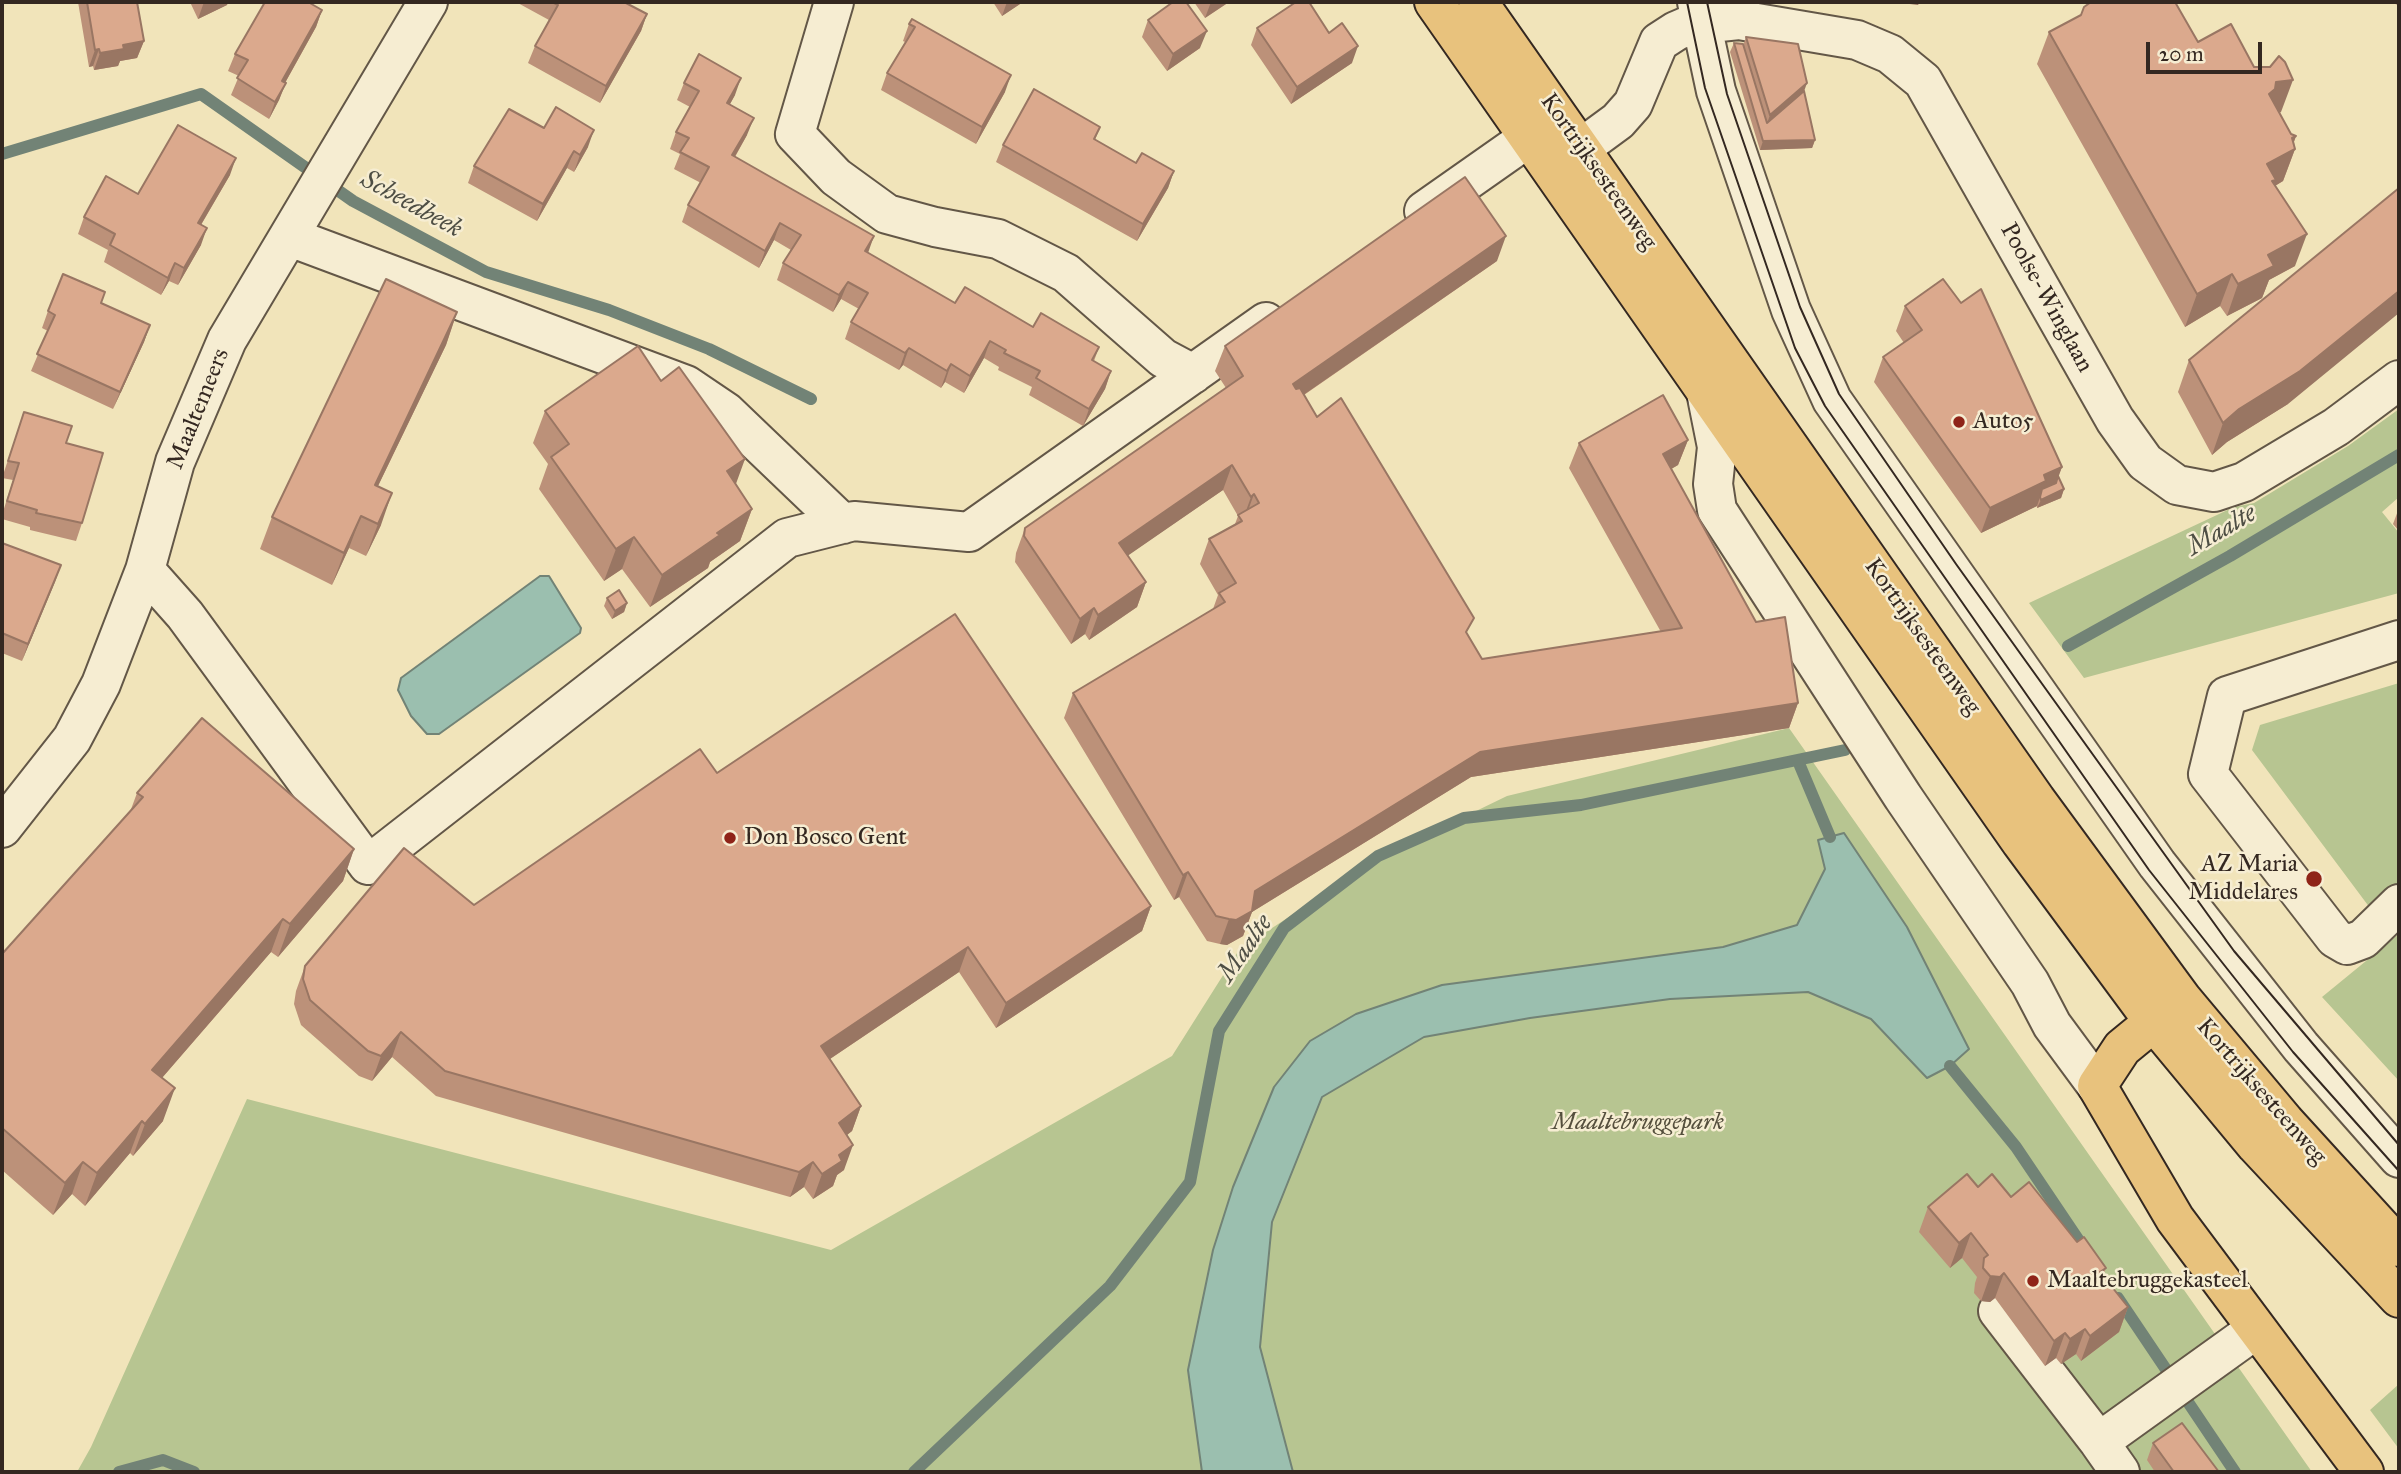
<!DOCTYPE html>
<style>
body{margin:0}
#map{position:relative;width:2401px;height:1474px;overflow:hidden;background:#f1e4ba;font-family:"IM FELL Great Primer",serif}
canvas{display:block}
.frame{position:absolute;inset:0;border:4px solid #342821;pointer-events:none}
.scale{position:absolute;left:2146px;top:42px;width:116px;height:32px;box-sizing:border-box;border:4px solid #342821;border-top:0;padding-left:9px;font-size:21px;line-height:24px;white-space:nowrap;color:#342821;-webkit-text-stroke:5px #f6edd2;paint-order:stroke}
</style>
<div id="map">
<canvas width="2401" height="1474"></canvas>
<div class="frame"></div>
<div class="scale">20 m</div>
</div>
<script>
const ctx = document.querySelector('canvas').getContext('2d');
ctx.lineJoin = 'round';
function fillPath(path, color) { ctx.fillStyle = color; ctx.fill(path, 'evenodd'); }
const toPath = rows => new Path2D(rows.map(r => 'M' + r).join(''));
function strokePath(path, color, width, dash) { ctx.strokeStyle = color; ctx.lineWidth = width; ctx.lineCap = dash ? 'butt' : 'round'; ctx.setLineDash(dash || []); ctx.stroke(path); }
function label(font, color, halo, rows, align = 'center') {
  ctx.font = font + ' "IM FELL Great Primer",serif'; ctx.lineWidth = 5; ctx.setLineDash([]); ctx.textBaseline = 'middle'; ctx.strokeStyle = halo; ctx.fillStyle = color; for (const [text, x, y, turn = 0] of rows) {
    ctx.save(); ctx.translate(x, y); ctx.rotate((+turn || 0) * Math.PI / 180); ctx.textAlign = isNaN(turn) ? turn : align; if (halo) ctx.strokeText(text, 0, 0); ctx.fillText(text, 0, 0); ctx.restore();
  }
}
const green = toPath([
 [2399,409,2399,497,2382,512,2399,533,2399,593,2084,678,2029,603,2234,507,2254,503,2348,446],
 [2399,683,2399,905,2370,908,2252,750,2260,725],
 [1789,728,2312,1472,77,1472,91,1447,247,1099,831,1250,1172,1056,1239,950,1373,861,1507,796],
 [2399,934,2399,1081,2322,997],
 [2399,1384,2399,1449,2370,1410]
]);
const water = toPath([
 [540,576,549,576,581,628,580,633,439,734,427,734,411,716,398,690,401,678,540,576],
 [1844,833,1907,927,1969,1049,1950,1066,1927,1078,1871,1019,1808,992,1670,999,1530,1018,1424,1037,1322,1097,1272,1222,1260,1347,1293,1472,1202,1472,1188,1370,1213,1250,1233,1187,1274,1087,1310,1041,1356,1014,1442,985,1723,947,1797,925,1825,869,1818,840,1844,833]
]);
const stream = toPath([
 [2,154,201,94,353,201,486,272,609,310,709,349,811,399],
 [2068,646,2230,556,2399,455],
 [1798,761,1830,837],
 [1950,1066,2016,1147,2088,1254],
 [2118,1298,2235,1472],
 [119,1472,163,1460,194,1472],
 [914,1472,1110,1286,1190,1182,1219,1031,1284,928,1378,856,1464,818,1581,805,1845,750]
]);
const minor = toPath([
 [834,2,795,134,836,177,887,214,935,227,998,239,1066,273,1163,358,1193,374],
 [1697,2,1716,91,1791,310,1832,400,2157,864,2301,1047,2399,1158],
 [1554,168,1618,121,1633,104,1659,42,1676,31,1690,25,1739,20,1857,40,1890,54,1923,81,2115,420,2145,462,2177,485,2214,492,2244,482,2336,427,2399,380],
 [1424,211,1555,119],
 [290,237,686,385,726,412,843,524],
 [1705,387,1717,447,1713,484,1717,510,1903,797,2030,983,2052,1025,2097,1086],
 [145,570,185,615,368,865,787,538,854,521,969,532,1266,322],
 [2399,640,2227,696,2208,774,2335,938,2347,945,2363,939,2399,904],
 [2,828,72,739,101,684,145,570,175,462,227,340,428,2],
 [1998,1311,2099,1442,2255,1330],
 [2099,1442,2120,1472]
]);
const major = toPath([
 [1434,2,2021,842,2154,1022,2256,1145,2399,1298],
 [1478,2,2036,800,2182,999,2285,1122,2399,1247],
 [2172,1007,2122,1048,2097,1086,2175,1219,2364,1472]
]);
const tram = toPath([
 [1687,2,1705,88,1795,348,1825,406,2149,870,2293,1052,2399,1171],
 [1707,2,1727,94,1800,307,1839,394,1956,564,2234,951,2399,1145]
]);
const wall = toPath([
 [78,2,137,2,144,41,137,58,120,61,118,66,94,70,93,66,89,67],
 [190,2,228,2,227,5,198,19],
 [516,2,624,2,647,14,641,31,600,103,528,63,535,46,549,20],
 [993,2,1023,2,1002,16],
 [1194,2,1229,2,1205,18],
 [2392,2,2399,2,2399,6],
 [322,10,316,27,285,83,279,100,269,119,231,95,239,76,228,71,235,54],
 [1148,20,1200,48,1167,71,1142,37],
 [909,24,1005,92,976,144,881,90,887,73,905,42,903,41],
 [1257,28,1352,63,1291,104,1251,45],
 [2049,32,2198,42,2254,67,2281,112,2279,113,2291,134,2296,136,2294,142,2295,149,2283,181,2275,186,2295,266,2269,280,2262,298,2227,316,2220,306,2185,327,2037,64],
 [1746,37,1804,92,1815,140,1812,148,1760,150,1730,52,1734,43,1743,46],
 [684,83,735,95,730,104,747,135,735,157,868,253,955,303,1099,347,1094,361,1111,371,1105,389,1083,426,1029,395,1032,387,998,370,999,367,984,358,964,393,945,382,941,388,903,365,899,370,845,339,851,322,859,309,841,299,833,312,777,280,783,263,791,250,774,240,759,268,682,222,688,205,701,183,674,169,680,154,670,149,676,132,690,107,677,100],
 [1100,127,1095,140,1136,163,1174,171,1168,188,1137,241,996,162,1003,145],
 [544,128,588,147,574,172,567,168,537,221,468,183,474,166],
 [230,175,201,225,201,245,178,285,169,281,161,295,104,262,108,250,78,234,84,217,138,194],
 [1497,261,1304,395,1317,417,1468,635,1482,659,1661,632,1569,468,1579,443,1688,440,1678,465,1671,469,1798,703,1789,728,1471,777,1252,912,1243,936,1227,945,1220,944,1207,941,1179,897,1174,900,1064,718,1073,693,1213,609,1218,595,1200,564,1209,539,1235,524,1238,516,1223,490,1128,555,1146,582,1137,607,1089,640,1085,634,1071,644,1015,562,1016,553,1025,528,1226,388,1215,371,1225,346],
 [105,292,101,303,150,325,144,342,113,409,31,371,48,331,42,328,48,311],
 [1905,306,2062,467,2058,476,2064,489,2061,498,2037,508,2037,506,1981,533,1874,382,1883,357,1904,343,1896,331],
 [457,312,446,345,378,486,381,525,366,556,349,548,332,585,260,549,272,517],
 [2189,360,2288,404,2227,442,2212,455,2178,392],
 [661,381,736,484,752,509,740,541,710,562,708,568,650,607,622,569,604,581,539,489,548,464,533,443,545,411],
 [24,412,66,443,82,523,76,541,30,530,30,527,2,519,2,515,13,480,2,478],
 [2399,508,2399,531,2393,524],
 [2,543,61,565,22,661,2,653],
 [607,598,627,603,624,612,612,619,604,606],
 [717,773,1151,906,1142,931,996,1028,959,972,830,1059,861,1106,852,1131,847,1135,844,1170,837,1175,833,1186,813,1199,804,1187,790,1197,436,1096,392,1057,372,1081,359,1076,301,1025,294,1004,296,991,305,966,474,905],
 [137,793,354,849,343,881,278,957,271,952,162,1078,163,1121,133,1156,130,1153,85,1206,72,1194,53,1215,2,1170,2,954,130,812],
 [1978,1187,2011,1197,2077,1242,2106,1268,2103,1276,2128,1307,2119,1332,2081,1361,2076,1354,2061,1364,2056,1358,2045,1366,1995,1298,1990,1302,1981,1301,1974,1293,1975,1283,1977,1277,1962,1258,1950,1268,1919,1232,1928,1207],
 [2153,1443,2219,1472,2155,1472,2147,1460]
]);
const shadedWall = toPath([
 [204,2,228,2,227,5,198,19],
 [1007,2,1023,2,1002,16],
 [1211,2,1229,2,1205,18],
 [1893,2,1920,2,1918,5],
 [322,10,316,27,276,99,282,81],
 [647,14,641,31,600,103,606,86],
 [1207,31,1200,48,1167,71,1173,54],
 [144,41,137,58,120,61,118,66,94,70,100,53,123,45],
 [1358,46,1352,63,1291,104,1297,87],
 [99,49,93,66,89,67,95,50],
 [1011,75,1005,92,976,144,982,127],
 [741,78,735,95,721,120,727,103],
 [2293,80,2281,112,2266,114,2269,94,2276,82],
 [286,83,279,100,269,119,275,102],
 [1807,83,1801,100,1764,132,1770,115],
 [754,118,747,135,726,172,732,155],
 [594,130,588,147,574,172,580,155],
 [2296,136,2290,152,2295,149,2283,181,2273,187,2267,164,2292,138],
 [1815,140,1812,148,1760,150,1763,141],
 [574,151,567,168,537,221,543,204],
 [236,158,230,175,192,240,198,223],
 [1174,171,1168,188,1137,241,1143,224],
 [780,223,774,240,759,268,765,251],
 [207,228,201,245,178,285,184,268],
 [2307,234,2295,266,2269,280,2262,298,2227,316,2238,284,2268,255],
 [874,236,868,253,865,251],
 [1506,236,1497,261,1283,409,1293,384],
 [175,263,169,281,161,295,168,278],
 [2232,274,2220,306,2185,327,2197,294],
 [848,282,841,299,833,312,839,295],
 [2399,291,2399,313,2288,404,2227,442,2212,455,2223,423,2239,409],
 [457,312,446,345,363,517,375,485],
 [150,325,144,342,113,409,120,392],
 [990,341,984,358,964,393,970,376],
 [909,348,903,365,899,370,905,353],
 [951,364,945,382,941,388,947,371],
 [1111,371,1105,389,1083,426,1089,409],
 [1688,440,1678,465,1654,479,1663,454],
 [745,459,733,492,727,471],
 [1232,465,1223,490,1110,568,1119,543],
 [2062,467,2053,492,2040,497,2037,506,1981,533,1990,508,2044,475],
 [2064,489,2061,498,2037,508,2041,500],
 [392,493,381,525,366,556,378,524],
 [1254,494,1245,519,1242,522,1251,497],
 [752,509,740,541,710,562,708,568,650,607,662,575,717,533],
 [361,516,349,548,332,585,344,553],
 [634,537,622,569,604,581,616,549],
 [61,565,55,582,22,661,28,644],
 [1146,582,1137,607,1089,640,1098,615],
 [627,603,624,612,612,619,615,611],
 [1094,608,1085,634,1071,644,1080,619],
 [1798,703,1789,728,1471,777,1252,912,1243,936,1227,945,1220,944,1229,919,1255,891,1480,752],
 [354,849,343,881,278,957,290,924],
 [1188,872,1179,897,1174,900,1183,875],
 [1151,906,1142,931,996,1028,1006,1003],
 [283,919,271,952,141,1102,152,1070],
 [968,947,959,972,812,1071,821,1046],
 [401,1032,392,1057,372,1081,381,1056],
 [175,1088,163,1121,133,1156,145,1124],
 [861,1106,852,1131,830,1148,839,1123],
 [142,1121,130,1153,85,1206,97,1173],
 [853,1145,844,1170,837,1175,833,1186,813,1199,822,1174,839,1155],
 [83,1162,72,1194,53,1215,65,1183],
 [813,1162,804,1187,790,1197,799,1172],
 [1971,1233,1962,1258,1950,1268,1959,1243],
 [2004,1273,1995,1298,1990,1302,1981,1301,1990,1276],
 [2128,1307,2119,1332,2081,1361,2090,1336],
 [2085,1329,2076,1354,2061,1364,2070,1339],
 [2065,1333,2056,1358,2045,1366,2054,1341]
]);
const building = toPath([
 [87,2,137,2,144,41,123,45,124,49,100,53,99,49,95,50,87,2],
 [265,2,308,2,322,10,282,81,286,83,275,102,237,78,248,60,235,54,265,2],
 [552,2,624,2,647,14,606,86,535,46,558,5,552,2],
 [1173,2,1186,2,1207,31,1173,54,1148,20,1173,2],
 [1296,2,1309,2,1329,33,1342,23,1358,46,1297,87,1257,28,1296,2],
 [2091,2,2175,2,2198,42,2231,24,2254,67,2270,67,2279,56,2285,62,2293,80,2276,82,2275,89,2269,94,2291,134,2296,136,2292,138,2295,149,2267,164,2276,180,2272,181,2307,234,2268,255,2274,266,2238,284,2232,274,2197,294,2049,32,2081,15,2084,7,2091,2],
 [912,19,1011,75,982,127,887,73,915,27,909,24,912,19],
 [1746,37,1798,44,1807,83,1770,115,1746,37],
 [1734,43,1743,44,1767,123,1804,91,1815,140,1763,141,1734,43],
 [699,54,741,78,727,103,754,118,732,155,874,236,865,251,955,303,965,287,1033,327,1041,313,1099,347,1092,360,1111,371,1089,409,1036,378,1040,371,1004,353,1006,350,990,341,970,376,951,364,947,371,909,348,905,353,851,322,868,293,848,282,839,295,783,263,801,235,780,223,765,251,688,205,709,167,680,152,689,138,676,132,699,91,684,83,699,54],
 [1034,89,1100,127,1094,139,1136,163,1142,153,1174,171,1143,224,1003,145,1034,89],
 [556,107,594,130,580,155,574,151,543,204,474,166,509,109,544,128,556,107],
 [178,125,236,158,198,223,207,228,184,268,175,263,168,278,110,245,115,234,84,217,106,176,138,194,178,125],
 [1465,177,1506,236,1293,384,1296,389,1300,388,1317,417,1341,398,1474,618,1466,632,1482,659,1682,628,1579,443,1663,395,1688,440,1663,454,1756,622,1785,617,1798,703,1480,752,1255,891,1252,911,1236,920,1229,919,1216,916,1188,872,1183,875,1073,693,1225,602,1219,593,1236,583,1209,539,1242,521,1238,515,1259,503,1254,494,1251,497,1232,465,1119,543,1146,582,1098,615,1094,608,1080,619,1024,536,1025,528,1243,376,1225,346,1465,177],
 [2399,188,2399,291,2300,371,2239,409,2223,423,2189,360,2399,188],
 [63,274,105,292,101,303,150,325,120,392,37,354,55,315,48,311,63,274],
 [386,279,457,312,375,485,392,493,378,524,361,516,344,553,272,517,386,279],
 [1943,279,1961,303,1981,289,2062,467,2044,475,2046,481,1990,508,1883,357,1922,330,1905,306,1943,279],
 [638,346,661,381,679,367,745,459,727,471,752,509,717,533,720,535,662,575,634,537,616,549,551,457,569,444,545,411,638,346],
 [24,412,72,426,66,443,103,453,82,523,36,513,37,510,7,501,19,463,8,461,24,412],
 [2058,476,2064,489,2041,500,2040,497,2042,489,2056,483,2058,476],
 [2,543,61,565,28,644,2,633,2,543],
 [619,590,627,603,615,611,607,598,619,590],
 [955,614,1151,906,1006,1003,968,947,821,1046,861,1106,839,1123,853,1145,839,1155,842,1161,822,1174,813,1162,799,1172,445,1071,401,1032,381,1056,368,1051,310,1000,303,979,305,966,404,848,474,905,700,749,717,773,955,614],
 [202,718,354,849,290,924,283,919,152,1070,175,1088,145,1124,142,1121,97,1173,83,1162,65,1183,2,1128,2,954,143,797,137,793,202,718],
 [1967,1174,1978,1187,1992,1174,2011,1197,2029,1182,2077,1242,2084,1237,2106,1268,2100,1272,2128,1307,2090,1336,2085,1329,2070,1339,2065,1333,2054,1341,2004,1273,2000,1277,1990,1276,1983,1268,1984,1258,1988,1255,1971,1233,1959,1243,1928,1207,1967,1174],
 [2182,1423,2219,1472,2174,1472,2153,1443,2182,1423]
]);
const markers = [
 [1959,422,7,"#8f2418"],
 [730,838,7,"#8f2418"],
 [2314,879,9,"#8f2418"],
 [2033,1281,7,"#8f2418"]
];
const streetNames = [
 ["Kortrijksesteenweg",1598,172,55],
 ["Poolse-Winglaan",2046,298,61],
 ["Maaltemeers",199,409,-68],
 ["Kortrijksesteenweg",1922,637,55],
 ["Kortrijksesteenweg",2261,1092,49]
];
const poiNames = [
 ["Auto5",1973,422],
 ["Don Bosco Gent",744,838],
 ["AZ Maria",2298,865,"right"],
 ["Middelares",2298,893,"right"],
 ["Maaltebruggekasteel",2047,1281]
];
const parkNames = [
 ["Maaltebruggepark",1638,1123]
];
const waterNames = [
 ["Scheedbeek",411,205,29],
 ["Maalte",2222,531,-30],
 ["Maalte",1246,949,-55]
];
fillPath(green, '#b7c591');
fillPath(water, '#9bbfaf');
strokePath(water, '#728376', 2);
strokePath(stream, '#728376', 12);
strokePath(minor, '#635747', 42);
strokePath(major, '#342821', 42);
strokePath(minor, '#f6edd2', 38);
strokePath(major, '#e8c27d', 38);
strokePath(tram, '#342821', 2);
fillPath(wall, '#bc9179');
fillPath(shadedWall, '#997663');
fillPath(building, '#dba98d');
strokePath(building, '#997663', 2);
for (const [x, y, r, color] of markers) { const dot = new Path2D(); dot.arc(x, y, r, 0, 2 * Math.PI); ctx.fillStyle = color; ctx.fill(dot); strokePath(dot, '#f6edd2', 2.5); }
label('24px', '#342821', '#f6edd2', streetNames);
label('24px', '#342821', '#f6edd2', poiNames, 'left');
label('italic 24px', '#554f3d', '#f6edd2', parkNames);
label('italic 26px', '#4e4e44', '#f6edd2', waterNames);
</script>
